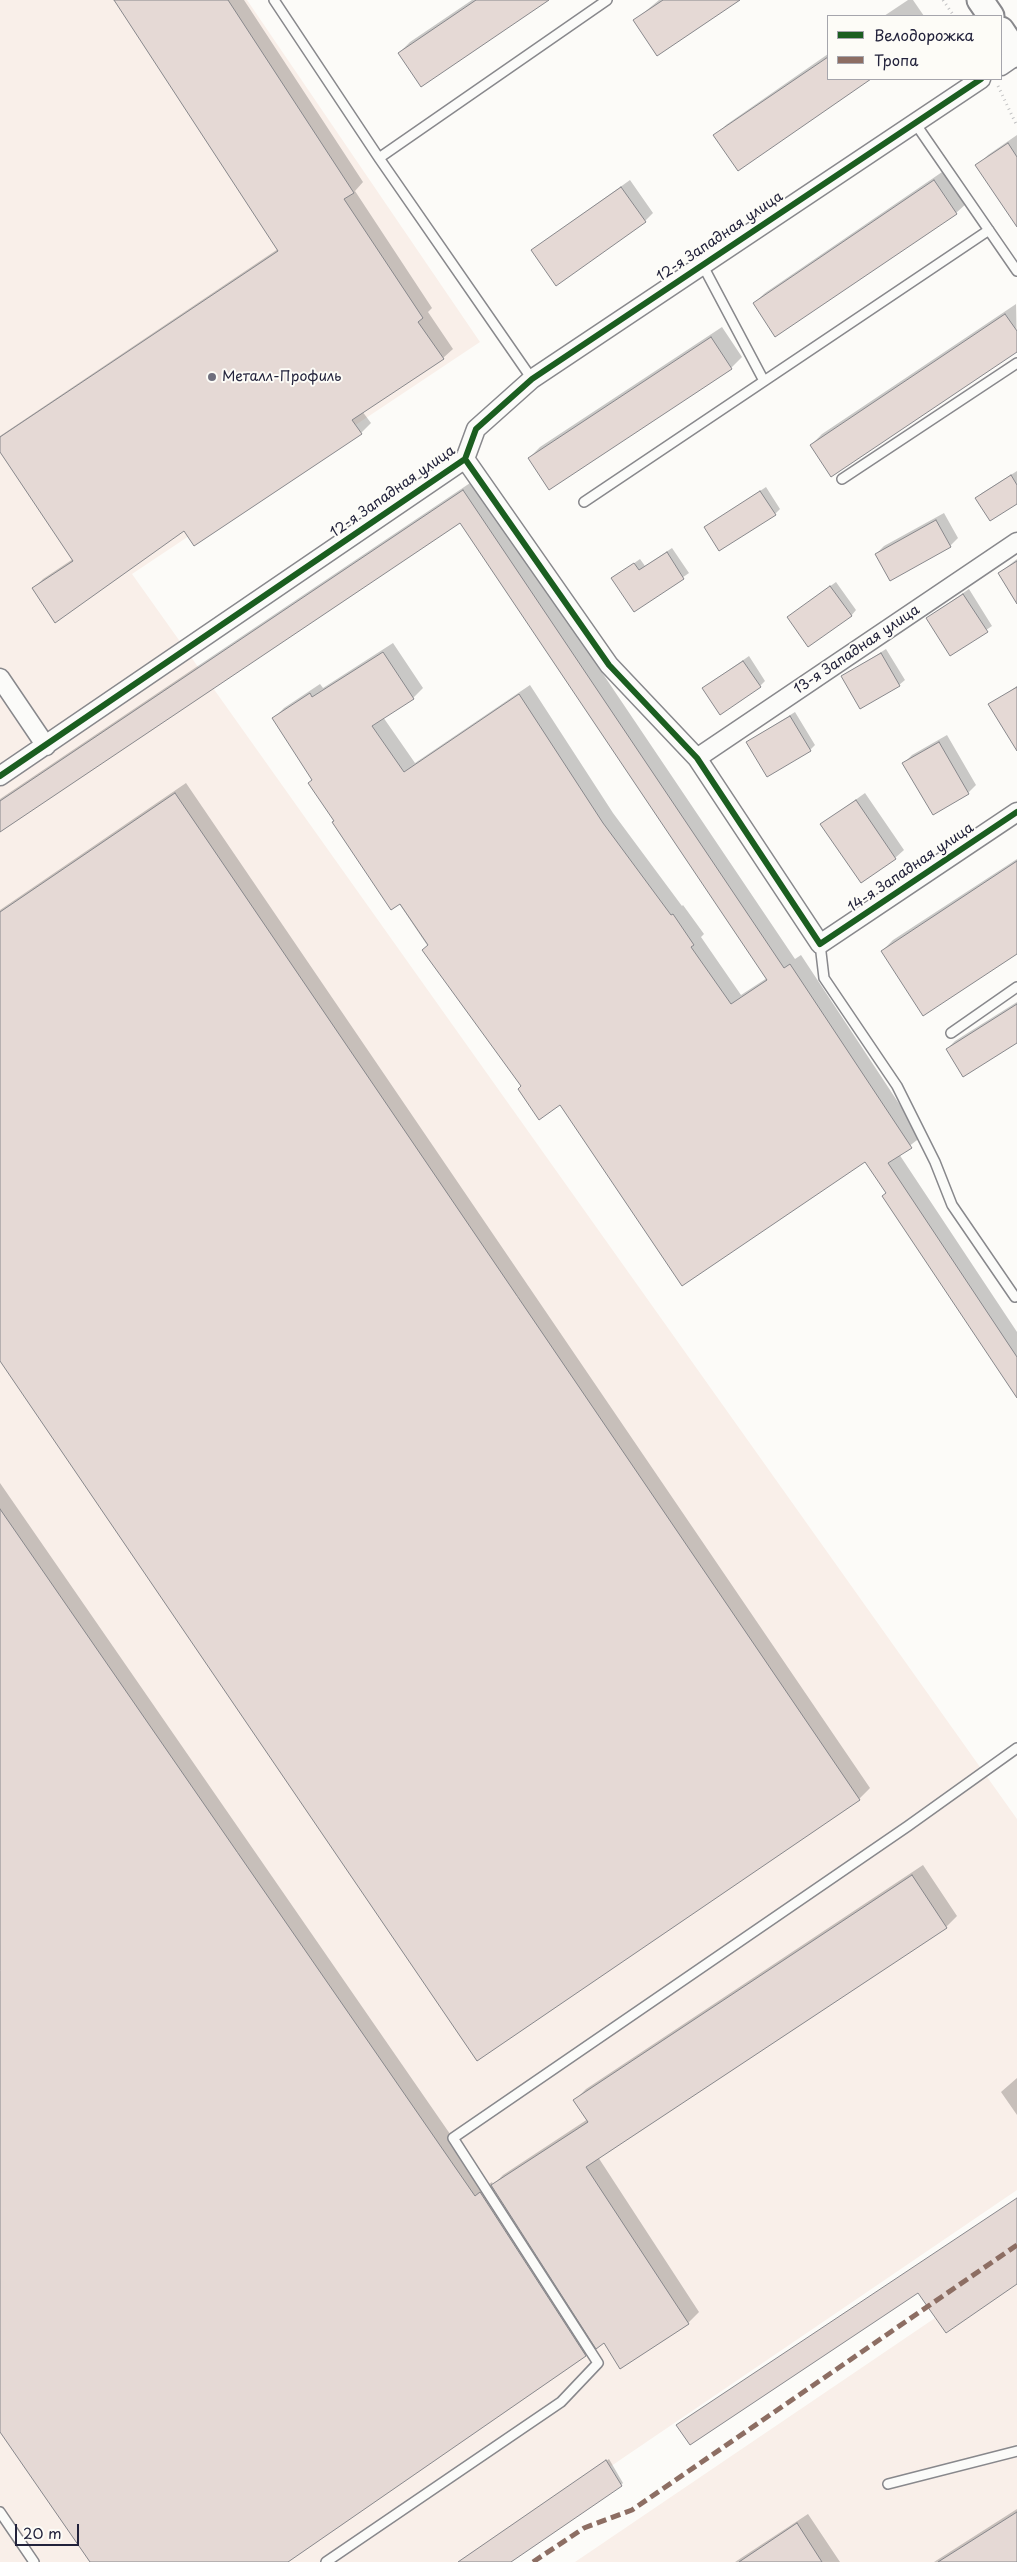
<!DOCTYPE html>
<meta charset="utf-8">
<style>
body{margin:0}
#map{position:relative;width:1017px;height:2562px;overflow:hidden;background:#fcfbf8;font-family:"Playpen Sans",sans-serif}
canvas{display:block}
.legend{position:absolute;left:827px;top:15px;width:175px;height:65px;box-sizing:border-box;background:#fdfcf7;border:1px solid #a5a5ac;margin:0;padding:6px 9px;list-style:none;font-size:15px;color:#22223b}
.legend li{display:flex;align-items:center;gap:10px;height:25px}
.legend b{width:25px;border:1px solid #a5a5ac}
.scale{position:absolute;left:15px;top:2524px;width:64px;height:22px;box-sizing:border-box;border:2px solid #22223b;border-top:0;padding-left:6px;font-size:15px;line-height:18px;white-space:nowrap;color:#22223b;-webkit-text-stroke:4px #fdfcf7;paint-order:stroke}
</style>
<div id="map">
<canvas width="1017" height="2562"></canvas>
<ul class="legend">
<li><b style="height:6px;background:#1b5e20"></b>Велодорожка</li>
<li><b style="height:6px;background:#8d6e63"></b>Тропа</li>
</ul>
<div class="scale">20 m</div>
</div>
<script>
const ctx = document.querySelector('canvas').getContext('2d');
ctx.lineJoin = 'round';
function fillPath(path, color) { ctx.fillStyle = color; ctx.fill(path, 'evenodd'); }
const toPath = rows => new Path2D(rows.map(r => 'M' + r).join(''));
function strokePath(path, color, width, dash) { ctx.strokeStyle = color; ctx.lineWidth = width; ctx.lineCap = dash ? 'butt' : 'round'; ctx.setLineDash(dash || []); ctx.stroke(path); }
function label(font, color, halo, rows, align = 'center') {
  ctx.font = font + ' "Playpen Sans",sans-serif'; ctx.lineWidth = 4; ctx.setLineDash([]); ctx.textBaseline = 'middle'; ctx.strokeStyle = halo; ctx.fillStyle = color; for (const [text, x, y, turn = 0] of rows) {
    ctx.save(); ctx.translate(x, y); ctx.rotate((+turn || 0) * Math.PI / 180); ctx.textAlign = isNaN(turn) ? turn : align; if (halo) ctx.strokeText(text, 0, 0); ctx.fillText(text, 0, 0); ctx.restore();
  }
}
const built = toPath([
 [0,0,247,0,480,342,132,574,1017,1819,1017,2190,470,2562,0,2562],
 [1017,2284,1017,2562,575,2562,935,2318,946,2333]
]);
const shadow = toPath([
 [115,0,244,0,363,182,355,191,432,308,428,312,453,349,443,358,362,411,371,423,361,433,194,544,185,530,34,588,43,579,73,559,0,450,0,436,278,249],
 [472,0,547,0,399,53,410,42],
 [659,0,737,0,635,20],
 [908,0,913,0,924,16,884,16],
 [828,54,828,79,869,79,738,169,715,136,726,125],
 [1017,135,1017,225,977,166,988,155],
 [945,170,967,203,956,213,754,303,765,293],
 [630,180,653,213,645,221,532,250],
 [1016,304,1017,351,811,445,822,434],
 [722,327,742,357,731,368,549,488,529,458,540,447],
 [1017,471,1017,502,977,498,982,493],
 [473,481,795,959,801,955,921,1137,899,1154,1017,1332,1017,1395,866,1160,561,1103,522,1086,274,718,284,708,320,684,323,688,393,643,423,688,413,698,383,717,415,763,530,685,613,813,682,906,683,905,704,934,701,937,741,995,767,978,460,521,0,830,0,799],
 [766,487,780,509,775,514,706,527],
 [944,513,958,538,950,546,876,554,884,546],
 [672,548,689,573,634,611,613,578,640,559,645,566],
 [1017,559,1017,602,999,573],
 [836,582,856,610,851,616,788,617],
 [969,589,992,626,951,654,927,618],
 [886,649,905,680,899,685,842,677],
 [749,656,765,681,760,686,703,688],
 [1017,686,1017,749,990,705],
 [795,712,815,745,810,750,747,742],
 [947,735,976,785,968,793,904,763,912,755],
 [186,783,870,1788,859,1799,0,1358,0,910],
 [865,793,904,850,895,858,822,824],
 [1017,859,1017,953,882,951,893,940],
 [1017,1002,1017,1042,947,1049,955,1041],
 [0,1483,486,2186,492,2182,493,2185,503,2175,588,2119,575,2100,586,2089,923,1865,957,1916,946,1927,598,2157,699,2312,688,2323,620,2367,604,2342,595,2345,585,2355,286,2562,91,2562,0,2430],
 [1017,2078,1017,2115,1001,2092],
 [609,2459,623,2483,621,2485,509,2562,459,2562],
 [1017,2509,1017,2562,934,2562],
 [808,2514,840,2562,735,2562]
]);
const building = toPath([
 [114,0,228,0,354,193,344,199,423,318,418,322,444,359,352,420,362,434,194,546,184,531,55,623,32,588,73,561,0,452,0,437,278,251,114,0],
 [476,0,549,0,421,87,398,53,476,0],
 [663,0,740,0,657,56,633,20,663,0],
 [828,57,828,79,871,79,738,171,713,135,828,57],
 [1008,143,1017,157,1017,227,975,165,1008,143],
 [934,180,957,214,775,337,753,303,934,180],
 [621,187,646,222,556,286,531,250,621,187],
 [1005,314,1017,331,1017,352,831,477,810,445,1005,314],
 [711,337,732,369,549,490,528,458,711,337],
 [1011,475,1017,485,1017,504,990,521,975,498,1011,475],
 [463,490,784,968,790,964,912,1148,888,1163,1017,1357,1017,1398,882,1196,886,1193,865,1162,682,1286,560,1105,539,1120,518,1089,521,1086,422,950,428,945,400,904,391,910,332,822,334,821,308,783,312,780,272,718,310,693,312,697,383,652,414,699,372,726,404,772,519,694,603,823,671,915,673,914,694,945,691,947,731,1004,767,980,460,523,0,832,0,801,463,490],
 [760,491,776,515,719,551,704,527,760,491],
 [936,520,951,547,890,581,875,554,936,520],
 [667,552,684,579,634,612,611,578,634,563,639,570,667,552],
 [1017,561,1017,604,998,573,1017,561],
 [830,586,852,616,808,647,787,617,830,586],
 [963,594,988,632,950,656,926,618,963,594],
 [881,653,900,686,860,709,841,676,881,653],
 [743,661,761,687,720,715,702,688,743,661],
 [1017,687,1017,751,988,704,1017,687],
 [790,716,811,751,767,777,746,742,790,716],
 [939,742,969,794,933,815,902,763,939,742],
 [175,793,860,1800,477,2061,0,1361,0,912,175,793],
 [856,800,896,859,861,883,820,824,856,800],
 [1017,861,1017,954,923,1016,881,951,1017,861],
 [1017,1004,1017,1043,963,1077,946,1049,1017,1004],
 [0,1509,475,2196,480,2192,586,2356,288,2562,90,2562,0,2432,0,1509],
 [912,1875,947,1928,586,2167,689,2324,620,2369,604,2343,596,2349,491,2185,588,2122,573,2100,912,1875],
 [1017,2198,1017,2284,946,2333,918,2293,690,2445,676,2425,1017,2198],
 [606,2460,622,2486,511,2562,458,2562,606,2460],
 [1017,2512,1017,2562,938,2562,1017,2512],
 [797,2523,822,2562,739,2562,797,2523]
]);
const path = toPath([
 [943,0,954,16],
 [998,86,1017,126]
]);
const lane = toPath([
 [274,0,379,158,532,379],
 [915,123,1017,271],
 [379,158,607,0],
 [702,264,764,381],
 [842,479,1017,363],
 [584,502,989,230],
 [820,944,824,978,897,1086,935,1162,952,1205,1015,1297],
 [951,1033,1017,987],
 [888,2484,1017,2451],
 [0,2512,34,2562],
 [326,2562,561,2402,598,2363,453,2138,908,1826,1017,1748]
]);
const street = toPath([
 [1001,66,1017,55],
 [465,459,609,665,697,758,820,944,1017,812],
 [0,678,46,746],
 [697,758,1017,542],
 [0,776,465,459,476,429,532,379,981,79]
]);
const secondary = toPath([
 [980,0,991,16],
 [1001,30,1017,54]
]);
const quiet = toPath([
 [533,2562,584,2528,632,2510,1017,2245]
]);
const cycleway = toPath([
 [465,459,609,665,697,758,820,944,1017,812],
 [0,776,465,459,476,429,532,379,981,79]
]);
const markers = [
 [212,377,5,"#6e6e7d"]
];
const streetNames = [
 ["12-я Западная улица",720,237,-34],
 ["12-я Западная улица",393,492,-35],
 ["13-я Западная улица",857,650,-34],
 ["14-я Западная улица",911,868,-34]
];
const poiNames = [
 ["Металл-Профиль",222,377]
];
fillPath(built, '#f9efe9');
fillPath(shadow, '#0003');
fillPath(building, '#e5d9d5');
strokePath(building, '#88888c', 1);
strokePath(lane, '#88888c', 12);
strokePath(street, '#88888c', 21);
strokePath(secondary, '#88888c', 29);
strokePath(path, '#bfbfc0', 3, [1, 4]);
strokePath(lane, '#fbfbf9', 9);
strokePath(street, '#fbfbf9', 18);
strokePath(secondary, '#fbfbf9', 25);
strokePath(quiet, '#8d6e63', 5, [10, 5]);
strokePath(cycleway, '#1b5e20', 6);
for (const [x, y, r, color] of markers) { const dot = new Path2D(); dot.arc(x, y, r, 0, 2 * Math.PI); ctx.fillStyle = color; ctx.fill(dot); strokePath(dot, '#fdfcf7', 2); }
label('14px', '#22223b', '#fdfcf7', streetNames);
label('14px', '#22223b', '#fdfcf7', poiNames, 'left');
</script>
